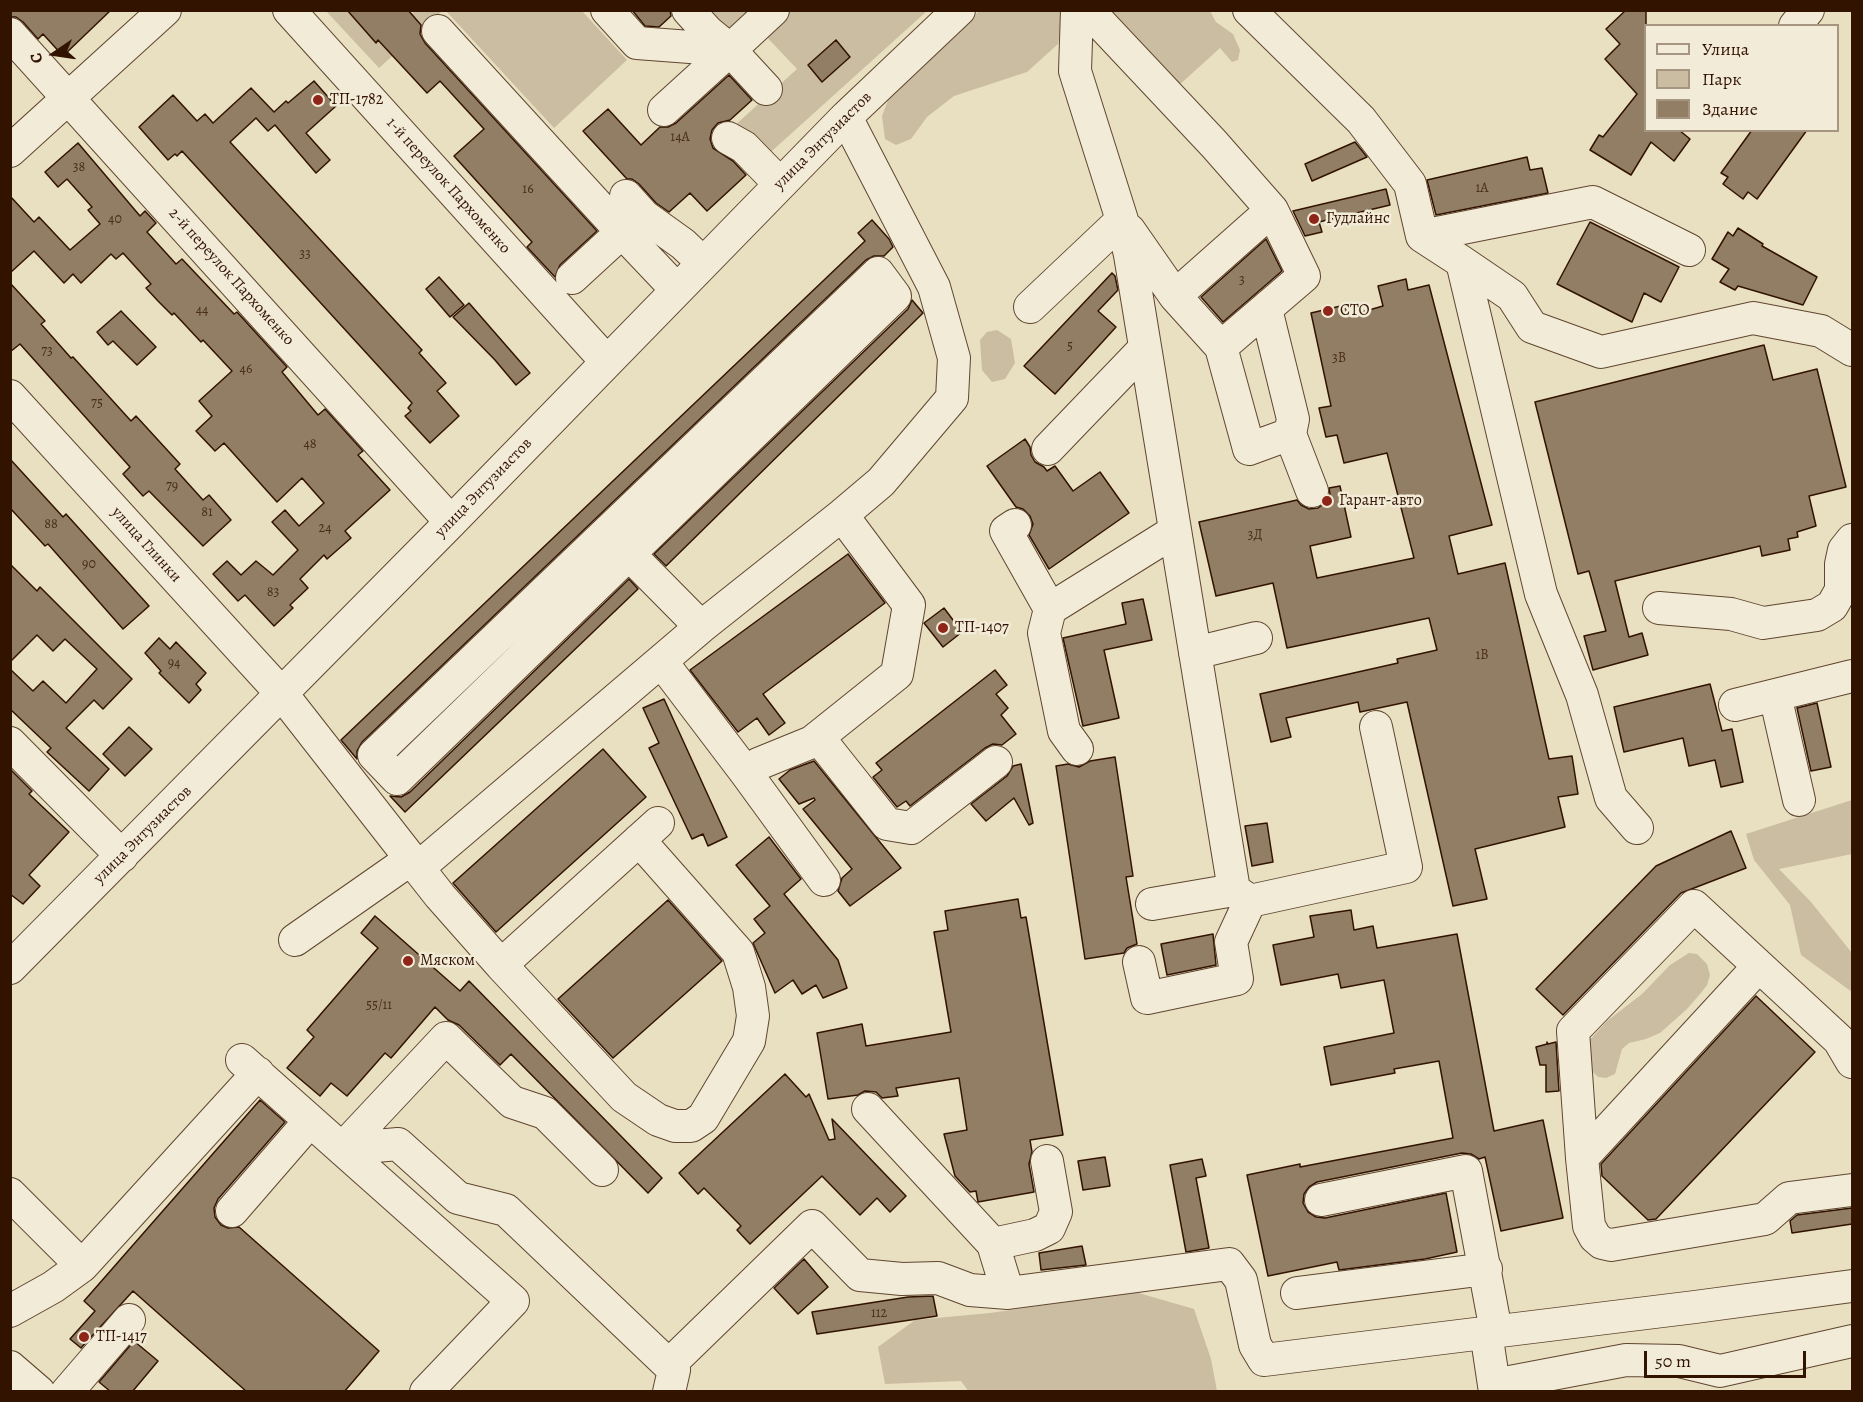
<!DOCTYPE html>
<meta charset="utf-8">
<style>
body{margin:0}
#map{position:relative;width:1863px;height:1402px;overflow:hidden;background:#e9e0c2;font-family:Alegreya,serif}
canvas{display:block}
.frame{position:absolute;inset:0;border:12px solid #321300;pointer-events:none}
.legend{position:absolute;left:1644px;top:24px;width:195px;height:108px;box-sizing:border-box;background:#f1ebd7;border:2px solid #a59581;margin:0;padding:8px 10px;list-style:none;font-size:18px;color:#321300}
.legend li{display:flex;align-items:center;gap:12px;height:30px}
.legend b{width:30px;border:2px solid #a59581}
.north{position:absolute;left:24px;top:24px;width:60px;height:60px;-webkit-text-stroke:4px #f1ebd7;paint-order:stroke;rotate:257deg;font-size:16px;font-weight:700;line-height:24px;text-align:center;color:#321300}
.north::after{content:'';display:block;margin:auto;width:21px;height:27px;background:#321300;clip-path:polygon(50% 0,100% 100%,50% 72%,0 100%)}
.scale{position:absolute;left:1644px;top:1351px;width:162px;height:27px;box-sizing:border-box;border:3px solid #321300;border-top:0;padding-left:8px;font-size:18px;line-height:21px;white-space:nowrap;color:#321300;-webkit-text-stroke:4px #f1ebd7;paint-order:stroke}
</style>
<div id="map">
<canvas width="1863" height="1402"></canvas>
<div class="frame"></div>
<ul class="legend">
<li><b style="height:8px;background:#f1ebd7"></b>Улица</li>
<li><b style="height:16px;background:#cabda1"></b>Парк</li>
<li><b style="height:16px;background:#917e65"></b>Здание</li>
</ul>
<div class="north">С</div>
<div class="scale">50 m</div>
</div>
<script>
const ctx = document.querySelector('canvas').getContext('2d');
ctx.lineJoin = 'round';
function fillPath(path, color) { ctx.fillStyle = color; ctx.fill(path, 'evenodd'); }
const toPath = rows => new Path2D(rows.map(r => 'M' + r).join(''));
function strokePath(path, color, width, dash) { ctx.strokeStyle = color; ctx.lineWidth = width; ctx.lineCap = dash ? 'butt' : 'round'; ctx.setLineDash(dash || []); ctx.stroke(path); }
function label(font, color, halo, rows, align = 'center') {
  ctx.font = font + ' Alegreya,serif'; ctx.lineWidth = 5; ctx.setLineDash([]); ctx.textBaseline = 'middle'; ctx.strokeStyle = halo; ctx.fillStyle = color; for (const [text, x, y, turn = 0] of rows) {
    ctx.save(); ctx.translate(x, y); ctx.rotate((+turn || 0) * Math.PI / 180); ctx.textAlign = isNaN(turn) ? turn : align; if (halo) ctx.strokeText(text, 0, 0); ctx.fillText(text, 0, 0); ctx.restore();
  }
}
const green = toPath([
 [326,11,356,11,383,40,415,11,442,11,379,68],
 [446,11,582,11,627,60,554,128],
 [700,11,752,11,730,31],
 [784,11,927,11,762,160,732,128,797,69,761,31],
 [979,11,1063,11,1058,44,1027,72,954,96,927,117,911,139,896,145,885,139,882,116,890,95,920,69],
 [1101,11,1210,11,1216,22,1233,34,1240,50,1238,60,1232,62,1220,48,1177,87],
 [997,330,1011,339,1015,363,1005,379,992,382,982,370,980,340,987,332],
 [1852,800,1852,854,1779,869,1811,902,1852,953,1852,992,1801,955,1790,905,1754,860,1746,834],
 [1689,953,1697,954,1707,964,1710,975,1707,985,1701,993,1687,1009,1660,1033,1646,1039,1629,1043,1622,1049,1615,1074,1606,1078,1598,1077,1591,1070,1587,1043,1607,1021,1642,994,1670,965],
 [1135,1292,1194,1309,1211,1359,1217,1391,969,1392,961,1381,885,1384,878,1347,915,1320,990,1313]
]);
const building = toPath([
 [10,10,111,10,63,56,43,34,38,39,23,22,16,17,10,17,10,10],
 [347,10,408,10,421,25,420,34,425,43,597,231,560,265,555,277,527,247,532,242,454,156,484,129,440,81,427,93,378,40,376,43,347,10],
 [632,10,670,10,671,16,659,27,645,26,632,10],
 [1626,10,1646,10,1646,130,1679,130,1690,139,1674,161,1651,142,1631,175,1590,150,1599,135,1603,137,1637,94,1605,59,1620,44,1606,29,1626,10],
 [836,40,850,57,822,82,808,65,836,40],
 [729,75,752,100,730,120,718,123,712,130,710,139,713,148,733,161,746,175,707,211,690,193,669,212,656,203,639,184,632,179,627,179,583,131,608,109,641,145,660,127,668,127,676,123,729,75],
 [314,81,336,106,306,133,330,160,316,173,275,125,268,131,256,118,230,142,422,350,419,353,446,383,437,391,459,416,430,443,405,416,411,411,408,408,412,403,182,151,177,156,175,154,168,160,139,127,173,95,197,121,205,114,213,123,251,88,274,112,286,101,288,103,314,81],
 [1752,130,1807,130,1757,199,1748,192,1743,199,1723,184,1728,177,1721,173,1752,130],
 [1355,142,1367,157,1312,181,1305,164,1355,142],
 [78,143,140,216,145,211,156,223,147,232,176,264,182,259,234,314,237,312,287,367,282,372,318,415,325,409,363,451,358,455,390,490,345,531,351,538,327,559,324,555,300,579,308,588,290,605,293,608,274,626,245,595,238,601,213,574,227,561,241,575,256,561,273,575,298,550,272,522,285,510,299,526,324,503,302,478,277,502,224,443,215,451,196,431,212,416,199,401,232,371,203,340,201,342,174,313,172,315,158,301,146,288,151,284,123,253,116,259,111,254,81,283,73,274,64,283,34,251,10,273,10,196,34,222,39,217,70,250,100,224,88,210,92,207,67,179,58,187,45,172,78,143],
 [1527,157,1530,170,1542,168,1548,193,1436,215,1427,180,1527,157],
 [1386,189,1390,205,1319,222,1322,232,1305,236,1293,211,1386,189],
 [872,220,889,239,893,247,884,256,874,256,866,260,362,742,357,751,357,759,341,740,865,241,858,233,872,220],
 [1590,222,1679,267,1661,302,1644,293,1632,322,1557,284,1590,222],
 [1738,228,1763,244,1762,246,1817,277,1803,305,1738,286,1735,290,1720,282,1729,269,1712,259,1728,232,1733,236,1738,228],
 [1266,239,1282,271,1223,322,1201,297,1266,239],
 [1112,273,1115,276,1118,290,1098,311,1116,327,1055,394,1024,366,1112,273],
 [439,277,464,305,450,317,426,289,439,277],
 [1406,279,1408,290,1429,285,1492,525,1449,536,1458,574,1505,563,1549,759,1572,756,1578,794,1558,797,1565,827,1475,849,1487,899,1453,906,1407,702,1360,712,1358,702,1286,718,1291,737,1271,742,1260,694,1398,663,1397,659,1437,650,1429,618,1287,648,1273,583,1216,596,1199,522,1297,500,1301,505,1309,509,1318,508,1326,502,1330,494,1329,488,1340,486,1351,537,1310,546,1317,578,1414,558,1387,453,1344,463,1337,435,1326,437,1319,408,1331,406,1311,313,1345,305,1348,316,1383,306,1378,286,1406,279],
 [10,283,45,321,41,324,71,358,73,357,131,421,136,416,180,464,175,469,203,500,209,495,231,520,203,546,149,491,143,496,123,474,130,467,20,344,10,352,10,283],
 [912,300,923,313,666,566,654,554,908,309,912,300],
 [469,303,530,373,516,385,495,360,453,317,469,303],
 [121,311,156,347,137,365,113,341,108,345,97,332,121,311],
 [1764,345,1773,380,1817,369,1846,487,1809,496,1816,526,1797,532,1798,537,1788,539,1790,550,1762,556,1760,546,1615,581,1629,637,1642,633,1648,655,1593,670,1584,636,1606,631,1589,571,1578,574,1535,402,1764,345],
 [1025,439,1030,447,1031,455,1035,462,1044,467,1047,471,1055,466,1073,491,1100,472,1129,513,1049,569,1029,535,1033,524,1030,516,1023,509,1016,507,987,466,1025,439],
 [10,459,63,517,66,514,149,606,123,629,48,544,45,546,10,508,10,459],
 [848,554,885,603,763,694,785,723,769,735,757,718,738,732,690,670,848,554],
 [10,564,37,591,40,587,132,679,103,709,94,700,66,728,109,769,89,791,47,752,51,748,10,709,10,669,33,691,43,681,66,703,97,669,65,639,53,651,37,635,10,662,10,564],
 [629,579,638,589,405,812,390,796,401,797,410,792,629,579],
 [1143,599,1152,640,1104,650,1119,718,1083,726,1063,638,1126,624,1122,603,1143,599],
 [944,608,962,632,943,647,924,623,944,608],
 [159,638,170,649,176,642,206,673,196,684,201,690,189,703,159,673,161,671,145,653,159,638],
 [995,670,1007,685,996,694,1008,708,1001,715,1016,734,1002,745,993,744,985,748,910,806,906,801,897,807,873,777,882,770,876,763,995,670],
 [1710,684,1722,731,1732,729,1743,782,1721,787,1715,760,1689,766,1683,738,1624,752,1614,707,1710,684],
 [664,699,727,837,708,846,703,834,692,839,649,748,659,743,643,708,664,699],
 [1817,703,1831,767,1811,771,1797,708,1817,703],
 [129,727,152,749,125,776,103,754,129,727],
 [603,749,646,797,496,932,453,883,603,749],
 [1115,757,1133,876,1126,877,1137,944,1127,948,1124,953,1085,959,1056,766,1068,764,1079,767,1090,761,1115,757],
 [814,761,901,868,850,906,838,891,842,878,852,869,803,809,815,800,814,798,799,804,779,779,790,770,814,761],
 [1021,764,1033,823,1029,825,1014,798,986,821,971,804,1007,776,1013,766,1021,764],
 [10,769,32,791,29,794,69,832,29,875,40,886,23,904,10,894,10,769],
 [1267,823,1273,862,1252,866,1245,826,1267,823],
 [1731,831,1746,868,1681,893,1563,1015,1536,989,1656,866,1731,831],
 [769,837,801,879,784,894,838,960,847,988,823,998,816,985,802,994,793,980,775,993,753,943,765,933,754,919,770,906,736,865,769,837],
 [1018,899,1021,918,1026,917,1063,1135,1030,1140,1032,1152,1029,1164,1034,1192,978,1202,976,1191,970,1192,955,1176,944,1134,967,1130,959,1078,896,1088,898,1096,882,1098,876,1092,865,1091,858,1095,828,1099,817,1033,862,1024,866,1046,951,1032,934,932,948,930,945,911,1018,899],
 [668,900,722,961,613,1058,558,999,668,900],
 [1351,910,1354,930,1373,926,1377,948,1457,934,1494,1131,1543,1120,1563,1218,1501,1231,1485,1157,1479,1159,1471,1154,1462,1153,1317,1182,1309,1187,1304,1194,1303,1203,1308,1212,1316,1217,1325,1218,1446,1193,1457,1252,1425,1259,1339,1270,1337,1262,1268,1276,1247,1175,1300,1164,1300,1167,1453,1138,1439,1061,1394,1069,1395,1073,1331,1085,1324,1047,1394,1033,1384,980,1341,988,1338,974,1281,985,1273,945,1314,937,1310,916,1351,910],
 [375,916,460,991,469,981,662,1178,648,1193,511,1054,500,1065,459,1025,448,1020,435,1007,391,1058,385,1053,347,1096,331,1083,320,1096,287,1068,314,1037,307,1030,378,948,361,933,375,916],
 [1213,934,1216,965,1167,975,1161,944,1213,934],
 [1756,996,1815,1052,1656,1219,1648,1220,1602,1176,1601,1164,1756,996],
 [1547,1042,1548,1044,1556,1042,1559,1091,1546,1092,1546,1065,1540,1065,1536,1047,1547,1044,1547,1042],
 [785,1074,806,1097,809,1094,829,1140,835,1139,832,1119,906,1196,890,1212,877,1198,860,1215,822,1176,750,1244,737,1230,741,1226,704,1188,698,1194,679,1173,785,1074],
 [260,1100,285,1122,218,1199,214,1208,215,1217,221,1225,228,1228,239,1227,379,1351,344,1392,247,1392,133,1291,81,1348,70,1339,95,1311,84,1301,260,1100],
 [1105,1157,1110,1186,1083,1190,1078,1161,1105,1157],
 [1202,1159,1206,1176,1196,1178,1209,1248,1186,1252,1170,1165,1202,1159],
 [1852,1208,1852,1224,1792,1233,1790,1221,1797,1215,1852,1208],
 [1082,1246,1086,1265,1041,1270,1039,1253,1082,1246],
 [804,1259,828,1287,798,1314,774,1288,804,1259],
 [933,1296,937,1316,817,1334,812,1312,908,1297,933,1296],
 [134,1341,158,1361,132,1392,111,1392,99,1382,134,1341]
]);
const minor = toPath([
 [289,10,607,362],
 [607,10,637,43,730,50,766,89],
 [688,10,708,32,730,50,773,10],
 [1088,10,1214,144,1272,210,1304,276,1221,347,1175,296,1129,230],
 [1249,10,1361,120,1410,184,1422,236,1593,202,1689,250],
 [1795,26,1808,10],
 [438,31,622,232],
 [10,34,451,522],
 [664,110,730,50],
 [728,138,744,147,780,184],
 [10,151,165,10],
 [626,196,644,216,683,244,703,263],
 [1122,220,1130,255,1234,890,1250,901,1406,867,1376,727],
 [1422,236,1462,262,1541,594,1582,695,1611,798,1637,828],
 [1462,262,1512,296,1532,327,1601,352,1753,318,1821,331,1852,350],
 [878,273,895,296,397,779,374,755,878,273],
 [572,278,622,232,677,290],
 [1175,296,1272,210],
 [1030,307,1122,220,1075,71,1077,10],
 [1221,347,1249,449,1290,434,1293,419,1266,309],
 [10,396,282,694,418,868,701,627,842,515],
 [1290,434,1312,491],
 [1048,449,1145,348],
 [1015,525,1006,531,1050,609],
 [615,540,701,627],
 [1659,608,1731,614,1763,623,1817,615,1832,606,1841,590,1841,564,1844,550,1852,540],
 [1195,653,1256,638],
 [661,661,746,773],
 [1775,695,1799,800],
 [1735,705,1852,676],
 [818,737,887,824,911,828,996,762],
 [10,743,122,856],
 [1077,749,1064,731,1044,633,1050,609,1175,531],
 [418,868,440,896,501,965,624,1097,658,1120,675,1126,691,1126,703,1118,749,1041,753,1016,749,987,738,952,639,840],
 [824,880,746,773,758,764,812,742,897,674,909,605,842,515,881,482,952,398,954,358,934,287,846,117],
 [1152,904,1234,890],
 [295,940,411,859],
 [1139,962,1147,998,1237,979,1231,942,1250,901],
 [501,965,658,823],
 [10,968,451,522,846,117,959,10],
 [242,1060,513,1301,426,1392],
 [1852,1062,1839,1040,1694,906,1573,1031,1582,1158,1589,1226,1595,1237,1602,1243,1611,1245,1765,1219,1789,1198,1852,1190],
 [868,1109,993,1244,1008,1293],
 [342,1149,398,1144,458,1198,506,1210,674,1370,669,1392],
 [342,1149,446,1038,512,1102,545,1113,602,1170],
 [1582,1158,1759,966],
 [10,1194,82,1266,53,1287,10,1311],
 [1321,1200,1466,1171,1496,1331],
 [232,1211,310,1121],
 [993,1244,1035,1235,1049,1228,1056,1212,1047,1161],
 [82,1266,258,1073],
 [1297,1293,1486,1269],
 [1486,1332,1495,1392],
 [669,1365,812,1226,860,1275,902,1279,938,1278,970,1290,1008,1293,1229,1264,1241,1280,1255,1345,1264,1360,1695,1307,1852,1286],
 [10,1367,39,1392],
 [1494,1385,1626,1360,1679,1361,1720,1371,1852,1341],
 [67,1392,129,1320]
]);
const markers = [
 [318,100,6,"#8f2418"],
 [1314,219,6,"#8f2418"],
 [1328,311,6,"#8f2418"],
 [1327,501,6,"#8f2418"],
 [943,628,6,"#8f2418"],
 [408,961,6,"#8f2418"],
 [84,1337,6,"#8f2418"]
];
const numberNames = [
 ["14А",680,138],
 ["38",79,168],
 ["1А",1482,189],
 ["16",528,190],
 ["40",115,220],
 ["33",305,255],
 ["3",1242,281],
 ["44",202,311],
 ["5",1070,347],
 ["73",47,352],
 ["3В",1339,359],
 ["46",246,370],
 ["75",97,404],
 ["48",310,445],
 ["79",172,487],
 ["81",207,513],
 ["88",51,525],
 ["24",325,529],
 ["3Д",1255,536],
 ["90",89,565],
 ["83",273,593],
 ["1В",1482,656],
 ["94",174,664],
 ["55/11",379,1006],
 ["112",879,1314]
];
const poiNames = [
 ["ТП-1782",330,100],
 ["Гудлайнс",1326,219],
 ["СТО",1340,311],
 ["Гарант-авто",1339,501],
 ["ТП-1407",955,628],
 ["Мяском",420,961],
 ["ТП-1417",96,1337]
];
const streetNames = [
 ["улица Энтузиастов",823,141,-45],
 ["1-й переулок Пархоменко",448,186,48],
 ["2-й переулок Пархоменко",231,277,48],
 ["улица Энтузиастов",484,488,-46],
 ["улица Глинки",146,545,48],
 ["улица Энтузиастов",143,835,-45]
];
fillPath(green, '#cabda1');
fillPath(building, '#917e65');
strokePath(building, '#321300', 1.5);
strokePath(minor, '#604630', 34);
strokePath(minor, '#f1ebd7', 32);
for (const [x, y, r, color] of markers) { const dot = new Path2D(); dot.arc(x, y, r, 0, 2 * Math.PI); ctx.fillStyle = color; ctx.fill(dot); strokePath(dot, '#f1ebd7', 2); }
label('14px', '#4a2e19', null, numberNames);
label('16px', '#321300', '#f1ebd7', poiNames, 'left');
label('16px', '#321300', '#f1ebd7', streetNames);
</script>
